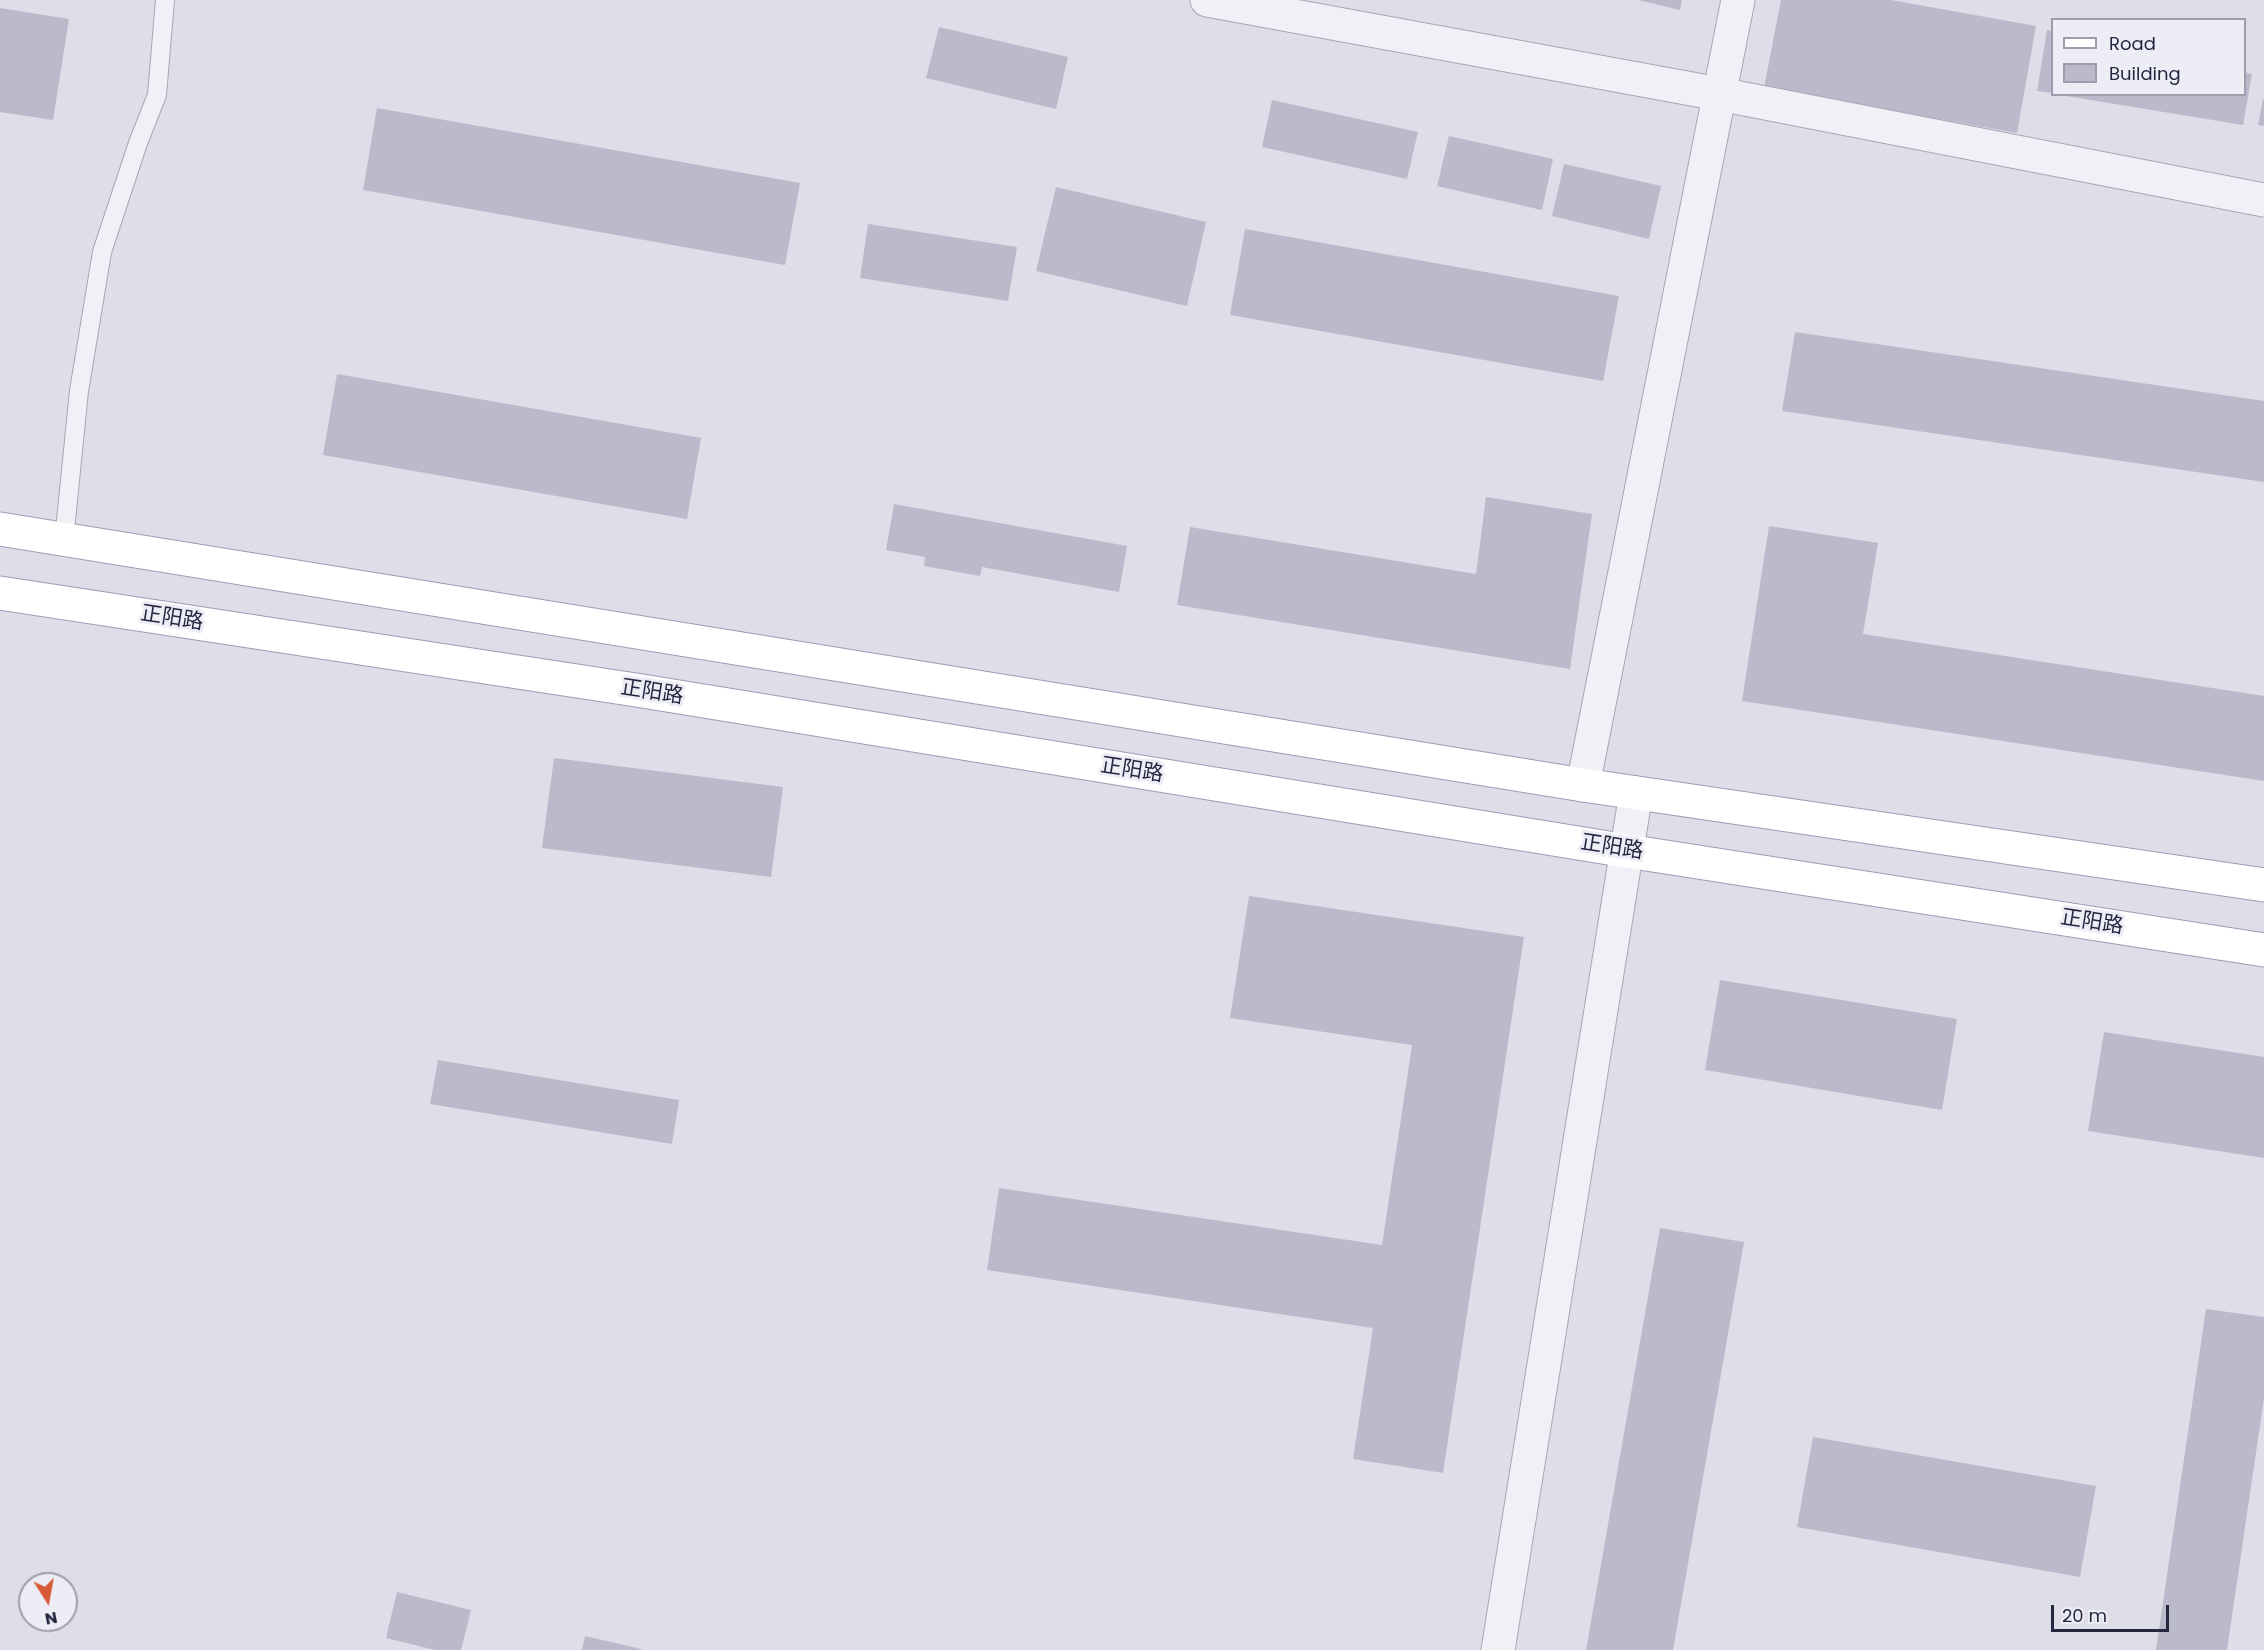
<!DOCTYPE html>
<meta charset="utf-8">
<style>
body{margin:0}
#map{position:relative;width:2264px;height:1650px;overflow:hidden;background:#dddee8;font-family:Poppins,sans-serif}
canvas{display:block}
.legend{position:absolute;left:2051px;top:18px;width:195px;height:78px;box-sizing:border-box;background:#ededf6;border:2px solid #9d9dad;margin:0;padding:8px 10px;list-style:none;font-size:18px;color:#252640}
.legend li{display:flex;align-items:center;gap:12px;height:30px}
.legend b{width:30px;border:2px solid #9d9dad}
.north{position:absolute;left:18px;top:1572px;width:60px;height:60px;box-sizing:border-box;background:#ededf6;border:2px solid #9d9dad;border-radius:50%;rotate:169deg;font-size:16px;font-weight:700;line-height:24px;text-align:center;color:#252640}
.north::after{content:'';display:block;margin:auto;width:21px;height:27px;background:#d85937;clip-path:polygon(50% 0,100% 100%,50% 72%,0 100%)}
.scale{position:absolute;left:2051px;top:1605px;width:118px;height:27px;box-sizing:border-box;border:3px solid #252640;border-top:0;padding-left:8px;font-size:18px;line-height:21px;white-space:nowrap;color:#252640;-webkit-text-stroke:4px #ededf6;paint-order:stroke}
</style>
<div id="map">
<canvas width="2264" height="1650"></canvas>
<ul class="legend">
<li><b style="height:8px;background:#fff"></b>Road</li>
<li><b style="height:16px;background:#babacb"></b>Building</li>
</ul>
<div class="north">N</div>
<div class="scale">20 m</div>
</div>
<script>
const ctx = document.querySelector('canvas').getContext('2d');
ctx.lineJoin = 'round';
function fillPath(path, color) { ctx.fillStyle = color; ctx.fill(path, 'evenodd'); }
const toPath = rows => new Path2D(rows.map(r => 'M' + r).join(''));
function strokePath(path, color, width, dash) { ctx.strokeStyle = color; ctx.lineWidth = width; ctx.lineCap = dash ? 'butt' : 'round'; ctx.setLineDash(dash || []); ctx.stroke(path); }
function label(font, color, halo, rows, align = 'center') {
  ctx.font = font + ' Poppins,"Noto Sans SC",sans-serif'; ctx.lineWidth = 6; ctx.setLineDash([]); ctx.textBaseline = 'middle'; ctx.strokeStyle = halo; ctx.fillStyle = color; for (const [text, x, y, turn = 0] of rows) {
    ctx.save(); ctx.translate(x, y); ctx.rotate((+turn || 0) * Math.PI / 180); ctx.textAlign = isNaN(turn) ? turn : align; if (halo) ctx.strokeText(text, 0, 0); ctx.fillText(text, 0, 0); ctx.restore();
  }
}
const building = toPath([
 [1638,0,1682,0,1680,10],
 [1781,0,1891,0,2036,26,2017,133,1764,88],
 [0,8,69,19,53,120,0,112],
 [939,27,1068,57,1056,109,926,78],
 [2047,30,2052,31,2052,93,2037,91],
 [2244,72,2252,74,2243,125,2066,96,2244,94],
 [2263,99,2264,99,2264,126,2258,125],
 [1272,100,1418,132,1407,179,1262,147],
 [377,108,800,183,785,265,363,190],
 [1449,136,1553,159,1542,210,1437,186],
 [1564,164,1661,186,1649,239,1552,216],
 [1056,187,1206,222,1187,306,1036,271],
 [868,224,1017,247,1008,301,860,278],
 [1245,229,1619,296,1603,381,1230,315],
 [1795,332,2264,401,2264,482,1782,411],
 [337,374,701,438,687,519,323,455],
 [1486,497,1592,514,1570,669,1177,605,1190,527,1476,574],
 [894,504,1127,546,1119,592,982,567,980,576,924,566,925,557,886,550],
 [1769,526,1878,543,1863,634,2264,696,2264,781,1742,701],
 [554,758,783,787,771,877,542,848],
 [1249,896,1524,937,1443,1473,1353,1459,1373,1328,987,1270,999,1188,1382,1245,1412,1045,1230,1018],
 [1720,980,1957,1019,1942,1110,1705,1070],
 [2104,1032,2264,1057,2264,1158,2088,1131],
 [438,1060,679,1100,672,1144,430,1104],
 [1660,1228,1744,1242,1673,1650,1586,1650],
 [2206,1309,2264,1317,2264,1398,2227,1650,2156,1650],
 [1813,1437,2096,1486,2080,1577,1797,1527],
 [397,1592,471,1610,461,1650,435,1650,386,1638],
 [585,1636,641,1649,641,1650,582,1650]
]);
const service = toPath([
 [64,540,79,391,102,252,138,143,157,95,165,0]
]);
const minor = toPath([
 [1207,0,1719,94,2264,200],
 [1498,1650,1636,793]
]);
const tertiary = toPath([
 [1583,785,1738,0]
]);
const primary = toPath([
 [0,529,1583,785,2264,885],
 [0,593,636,690,1627,851,2264,950]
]);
const streetNames = [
 ["正阳路",172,619,9],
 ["正阳路",652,693,9],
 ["正阳路",1132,771,9],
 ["正阳路",1612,848,9],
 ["正阳路",2092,923,9]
];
fillPath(building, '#babacb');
strokePath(service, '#a6a7b6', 20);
strokePath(minor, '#a6a7b6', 35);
strokePath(tertiary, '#a6a7b6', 35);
strokePath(primary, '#9c9db5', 35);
strokePath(service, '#f0f0f6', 18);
strokePath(minor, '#f0f0f6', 33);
strokePath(tertiary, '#f0f0f6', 33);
strokePath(primary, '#fff', 33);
label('21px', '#252640', '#ededf6', streetNames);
</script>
